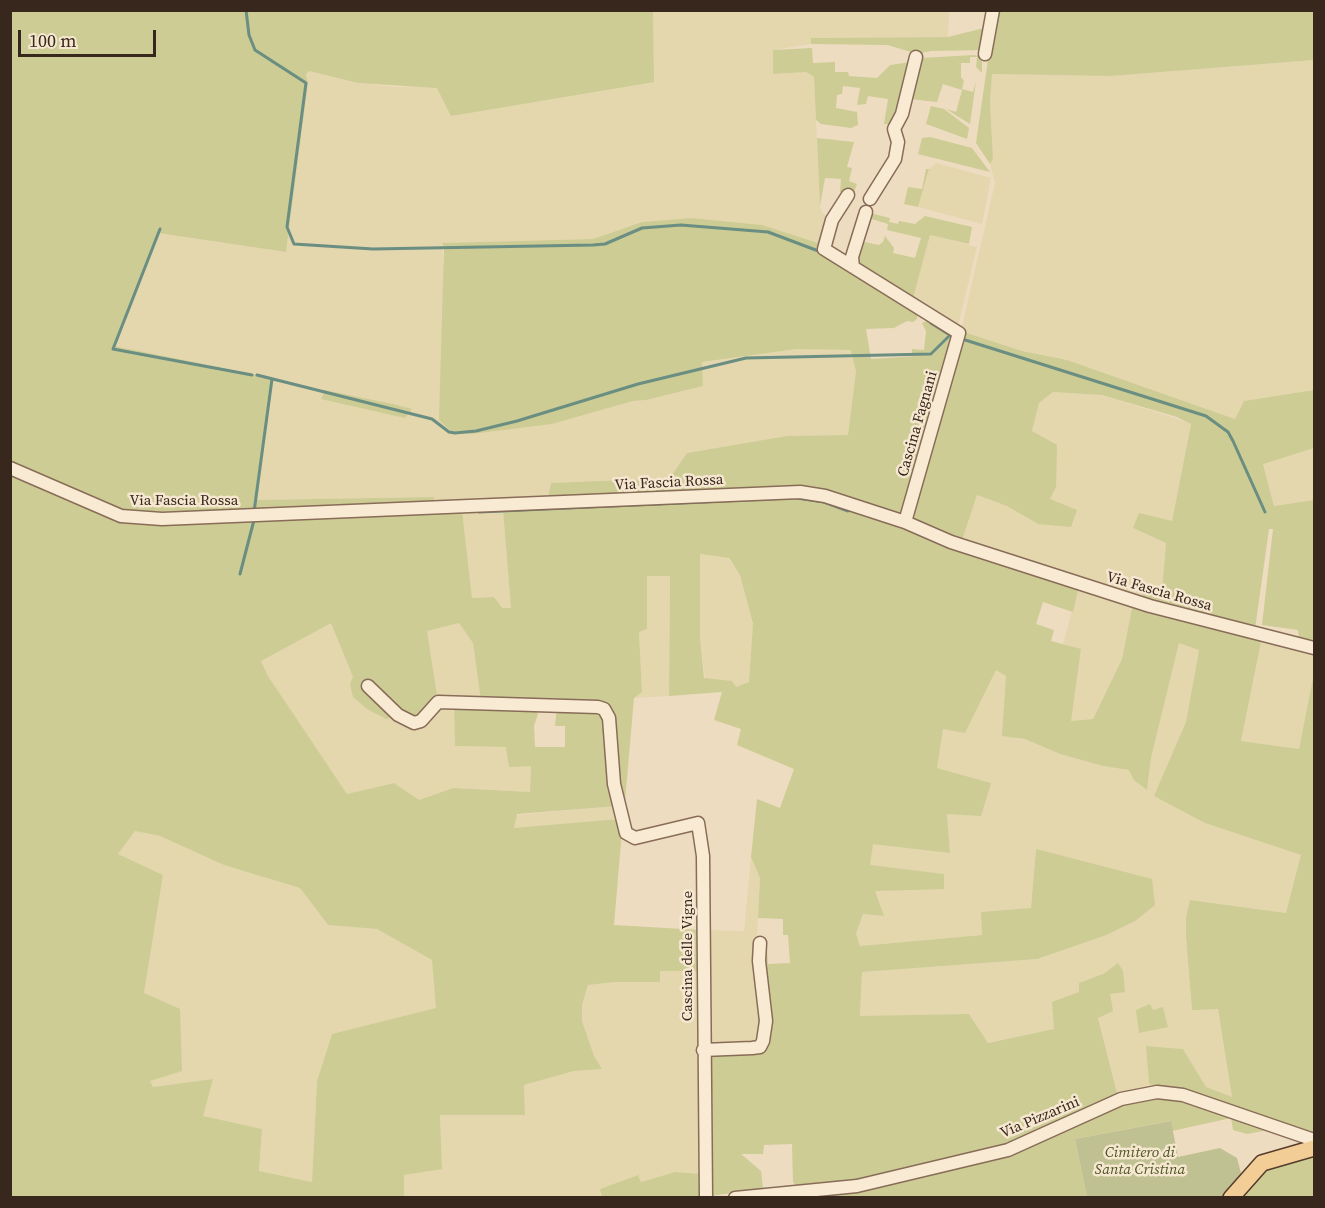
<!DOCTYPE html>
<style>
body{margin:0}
#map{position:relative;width:1325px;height:1208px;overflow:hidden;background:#eedcc0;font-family:"Source Serif 4",serif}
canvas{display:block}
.frame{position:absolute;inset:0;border:12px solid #37271c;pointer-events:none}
.scale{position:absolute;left:18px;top:30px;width:138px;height:27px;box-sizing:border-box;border:3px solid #37271c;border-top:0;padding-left:8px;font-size:18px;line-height:21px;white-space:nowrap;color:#37271c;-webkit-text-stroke:4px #f6e7d0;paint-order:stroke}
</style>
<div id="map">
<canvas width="1325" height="1208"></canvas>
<div class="frame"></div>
<div class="scale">100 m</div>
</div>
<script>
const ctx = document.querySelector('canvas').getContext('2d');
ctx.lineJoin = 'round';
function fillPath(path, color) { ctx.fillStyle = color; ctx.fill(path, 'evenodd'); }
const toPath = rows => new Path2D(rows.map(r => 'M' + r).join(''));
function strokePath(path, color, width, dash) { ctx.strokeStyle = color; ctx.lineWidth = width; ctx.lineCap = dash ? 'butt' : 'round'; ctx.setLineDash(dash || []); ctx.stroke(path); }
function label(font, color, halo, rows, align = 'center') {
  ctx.font = font + ' "Source Serif 4",serif'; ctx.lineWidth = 5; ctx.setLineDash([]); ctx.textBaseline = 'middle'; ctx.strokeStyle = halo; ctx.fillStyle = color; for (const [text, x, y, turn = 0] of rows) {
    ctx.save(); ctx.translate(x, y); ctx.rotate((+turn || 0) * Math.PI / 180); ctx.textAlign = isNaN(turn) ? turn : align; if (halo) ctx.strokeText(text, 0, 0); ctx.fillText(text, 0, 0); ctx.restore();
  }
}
const farmland = toPath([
 [653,11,949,11,948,37,812,38,811,44,773,50,773,74,806,72,814,77,820,206,822,213,828,217,821,244,762,225,691,218,642,222,593,239,442,243,453,433,472,434,552,424,633,401,646,400,702,386,702,362,797,349,852,350,856,371,848,435,787,436,687,453,671,478,551,483,547,502,434,506,434,497,256,500,273,378,113,346,158,233,286,252,308,83,306,73,309,71,358,83,395,87,654,82],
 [326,390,393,404,411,409,321,398],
 [1314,60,1314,390,1244,401,1235,419,1067,360,1022,351,961,331,995,183,990,164,993,159,990,102,992,74,1111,76],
 [936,163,991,178,982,224,918,207,929,169],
 [930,235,977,247,958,326,912,302],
 [1053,392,1102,395,1191,423,1172,521,1133,528,1166,543,1162,591,1144,593,1139,598,962,540,977,495,1007,506,1038,524,1050,499,1032,431,1039,403],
 [1314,448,1314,500,1274,506,1263,463],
 [462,510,503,510,511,608,501,608,494,597,472,598],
 [699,554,728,558,740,575,753,625,749,682,735,687,732,681,705,679,700,638],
 [646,576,670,576,669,696,634,698,642,692,639,632],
 [1079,586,1133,603,1122,659,1093,719,1070,721,1081,650,1063,644],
 [331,622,353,677,353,697,367,709,386,719,454,703,455,746,506,747,531,766,530,792,453,788,419,800,394,783,347,794,268,676,261,660],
 [459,623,473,643,481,701,438,701,427,631],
 [1261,642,1314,651,1314,673,1299,749,1241,741],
 [1179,643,1199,649,1186,722,1155,796,1205,823,1302,855,1287,913,1190,900,1186,917,1186,937,1192,1009,1218,1009,1232,1098,1206,1087,1183,1049,1147,1046,1149,1083,1158,1090,1118,1097,1098,1017,1109,994,1105,973,1079,983,1080,992,1055,1029,988,1043,969,1014,860,1017,862,972,1037,959,1104,936,1036,849,1031,909,981,912,982,935,860,946,856,934,863,914,883,916,874,891,943,874,869,866,873,843,950,853,947,814,991,783,937,768,943,728,965,733,996,669,1006,676,1019,739,1025,739,1060,754,1103,766,1129,770,1147,789,1151,758],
 [618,806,620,819,514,829,516,815],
 [135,831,160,836,224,865,300,888,328,925,377,929,432,960,437,1008,332,1034,317,1081,312,1182,259,1171,262,1129,202,1116,213,1079,153,1087,149,1081,144,993,163,875,118,854],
 [751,857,760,878,757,938,758,1043,706,1049,706,930,744,931],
 [660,971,700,971,702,1174,675,1172,640,1182,638,1175,600,1189,602,1197,404,1198,404,1175,442,1168,440,1115,525,1115,524,1085,574,1071,601,1069,594,1056,582,1021,582,1005,588,985,615,982,660,982]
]);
const green = toPath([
 [10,11,653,11,654,82,451,116,437,88,358,83,309,71,306,74,308,83,286,252,158,233,114,346,273,378,256,500,434,497,434,506,462,510,472,598,494,597,502,608,511,608,503,510,799,496,825,499,1079,586,1073,612,1043,602,1036,624,1054,630,1051,641,1081,649,1071,721,1093,719,1122,659,1133,603,1261,642,1241,741,1299,749,1314,673,1314,1135,1158,1090,1149,1083,1146,1046,1183,1049,1206,1087,1232,1097,1218,1009,1192,1010,1186,937,1186,917,1190,900,1286,913,1301,855,1205,823,1154,796,1186,722,1199,650,1179,643,1151,758,1147,790,1134,780,1129,770,1103,766,1060,754,1025,739,1002,736,1006,676,996,670,965,733,943,729,937,768,991,783,981,816,947,814,950,853,873,844,870,865,944,874,944,889,875,891,884,916,863,914,856,934,860,946,982,935,981,912,1031,908,1036,849,1152,879,1155,905,1135,921,1104,936,1037,959,862,972,860,1016,969,1014,988,1043,1054,1029,1052,1002,1079,992,1079,983,1105,973,1118,963,1123,971,1125,992,1110,994,1113,1011,1098,1018,1118,1097,1015,1145,857,1181,798,1188,793,1182,792,1144,764,1145,763,1154,741,1154,761,1171,763,1189,709,1196,706,1054,758,1043,757,938,766,937,768,964,790,963,788,935,783,935,783,919,758,918,760,878,751,857,757,799,780,808,794,769,737,745,741,729,714,720,722,692,669,696,670,576,647,576,647,629,639,632,642,692,634,698,624,813,606,706,481,701,473,643,459,623,427,631,438,701,420,720,398,716,386,719,367,709,353,697,350,684,353,677,331,623,261,661,268,676,347,794,394,783,419,800,453,788,530,792,531,766,509,767,506,747,455,746,454,703,535,708,538,714,534,726,535,747,565,747,565,726,555,726,557,708,595,709,603,714,618,806,517,814,514,828,620,819,622,831,614,925,700,930,700,971,660,971,660,982,615,982,588,985,582,1005,582,1021,594,1056,602,1069,574,1071,524,1085,525,1115,440,1115,442,1169,404,1175,404,1197,11,1197],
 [700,554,729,558,740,575,753,624,749,682,736,687,732,681,704,678,700,638],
 [135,831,160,836,224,865,300,888,328,925,377,929,432,960,436,1008,332,1034,317,1081,312,1182,259,1171,262,1129,203,1116,213,1079,153,1087,150,1081,182,1071,180,1009,144,993,163,875,118,854],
 [995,11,1314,11,1314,60,1111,76,992,74,990,102,993,159,990,164,976,143],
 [988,27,985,50,931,51,917,54,888,45,811,44,811,38,948,37],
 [812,48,813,63,835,62,835,72,848,72,849,76,877,78,890,65,911,62,900,112,890,124,884,124,888,99,868,96,866,104,857,105,860,88,843,86,842,94,837,95,836,108,857,112,858,125,851,128,821,124,816,120,814,77,806,72,773,74,773,50],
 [974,55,982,57,982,73,976,67,977,57,970,57,970,63,961,63,961,77,964,81,962,89,973,92,976,81,970,124,946,109,956,112,962,90,943,84,937,102,910,99,922,58],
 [931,106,944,109,969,128,967,139,926,124],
 [930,137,972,148,990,172,918,154,922,138],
 [817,138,854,142,847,167,852,168,849,181,857,184,854,192,840,192,841,179,825,178,820,206],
 [926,169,929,169,918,207,904,204,908,187,922,189],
 [866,212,890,218,889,222,898,224,899,221,915,224,925,216,972,227,969,244,930,235,912,302,857,267,854,255,860,241,879,245,883,242,885,236,894,248,893,253,915,258,921,238,887,230,888,224,872,219],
 [691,218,762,225,821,244,818,249,917,315,917,319,913,322,907,321,894,328,866,329,871,359,933,355,950,336,953,338,909,493,899,519,827,493,547,502,551,483,670,478,687,453,787,436,848,435,856,371,851,350,797,349,702,362,703,386,646,400,633,401,552,424,472,434,453,433,439,420,444,248,442,243,593,239,642,222],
 [927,321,948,334,931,353,912,354,912,349,924,350,926,331,922,323],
 [961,331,1022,351,1067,360,1235,419,1244,401,1314,390,1314,448,1263,464,1274,506,1314,500,1314,640,1299,638,1298,630,1262,625,1273,529,1269,529,1255,629,1139,598,1144,593,1162,591,1166,543,1133,528,1139,513,1172,521,1191,424,1177,417,1102,395,1053,392,1039,403,1032,431,1057,445,1056,487,1050,499,1077,510,1071,527,1038,524,1007,506,977,495,962,540,918,524,910,517],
 [325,390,393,404,412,409,405,418,321,399],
 [1150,1004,1153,1010,1163,1007,1168,1027,1139,1033,1136,1010],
 [1158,1095,1181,1098,1274,1129,1247,1134,1233,1130,1231,1118,1172,1131,1170,1121,1075,1139,1087,1197,759,1198,856,1188,1008,1151,1124,1101],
 [1314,1151,1314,1197,1240,1198,1262,1171,1282,1159],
 [675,1172,702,1174,701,1197,602,1197,600,1189,638,1175,641,1182]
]);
const cemetery = toPath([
 [1171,1121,1178,1157,1220,1148,1237,1158,1242,1177,1232,1194,1216,1197,1087,1197,1075,1139]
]);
const stream = toPath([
 [246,10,249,35,255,50,306,83,287,227,294,244,373,249,593,245,605,244,642,228,681,225,768,232,821,252],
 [160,229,113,349,252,375],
 [962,339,1206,416,1228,432,1233,441,1265,512],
 [257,375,432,419,449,432,455,433,476,431,517,421,638,384,746,358,931,354,950,335,931,323],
 [797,498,824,502,848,511],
 [254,512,272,379],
 [479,512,790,498],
 [240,574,254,520,256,520]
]);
const minor = toPath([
 [985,54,993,10],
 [848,195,832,220,824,249,959,333,905,522],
 [870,199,895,159,898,142,894,129,902,114,916,57],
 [853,267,852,257,866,212],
 [10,468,121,516,162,519,800,492,825,496,905,522,951,542,1150,606,1314,648],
 [368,686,398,715,414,723,421,721,438,702,598,707,604,709,609,718,614,784,626,833,635,838,698,823,703,856,706,1198],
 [703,1050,752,1048,760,1047,763,1041,766,1021,759,961,760,943],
 [735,1198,857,1186,1008,1150,1121,1099,1157,1092,1183,1095,1314,1140]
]);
const major = toPath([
 [1231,1198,1262,1163,1314,1148]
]);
const streetNames = [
 ["Cascina Fagnani",918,424,-74],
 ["Via Fascia Rossa",669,483,-3],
 ["Via Fascia Rossa",184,501],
 ["Via Fascia Rossa",1159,592,16],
 ["Cascina delle Vigne",688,956,-90],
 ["Via Pizzarini",1040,1118,-23]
];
const parkNames = [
 ["Cimitero di",1140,1153],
 ["Santa Cristina",1140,1170]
];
fillPath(farmland, '#e4d6ad');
fillPath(green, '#cccc94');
fillPath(cemetery, '#c0c193');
strokePath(stream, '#6a8e82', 3);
strokePath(minor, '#886c58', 15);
strokePath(major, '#553b2c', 18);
strokePath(minor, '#f9ead3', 12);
strokePath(major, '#f3cd96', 15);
label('15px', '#37271c', '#f6e7d0', streetNames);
label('italic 15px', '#4c5423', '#f6e7d0', parkNames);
</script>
